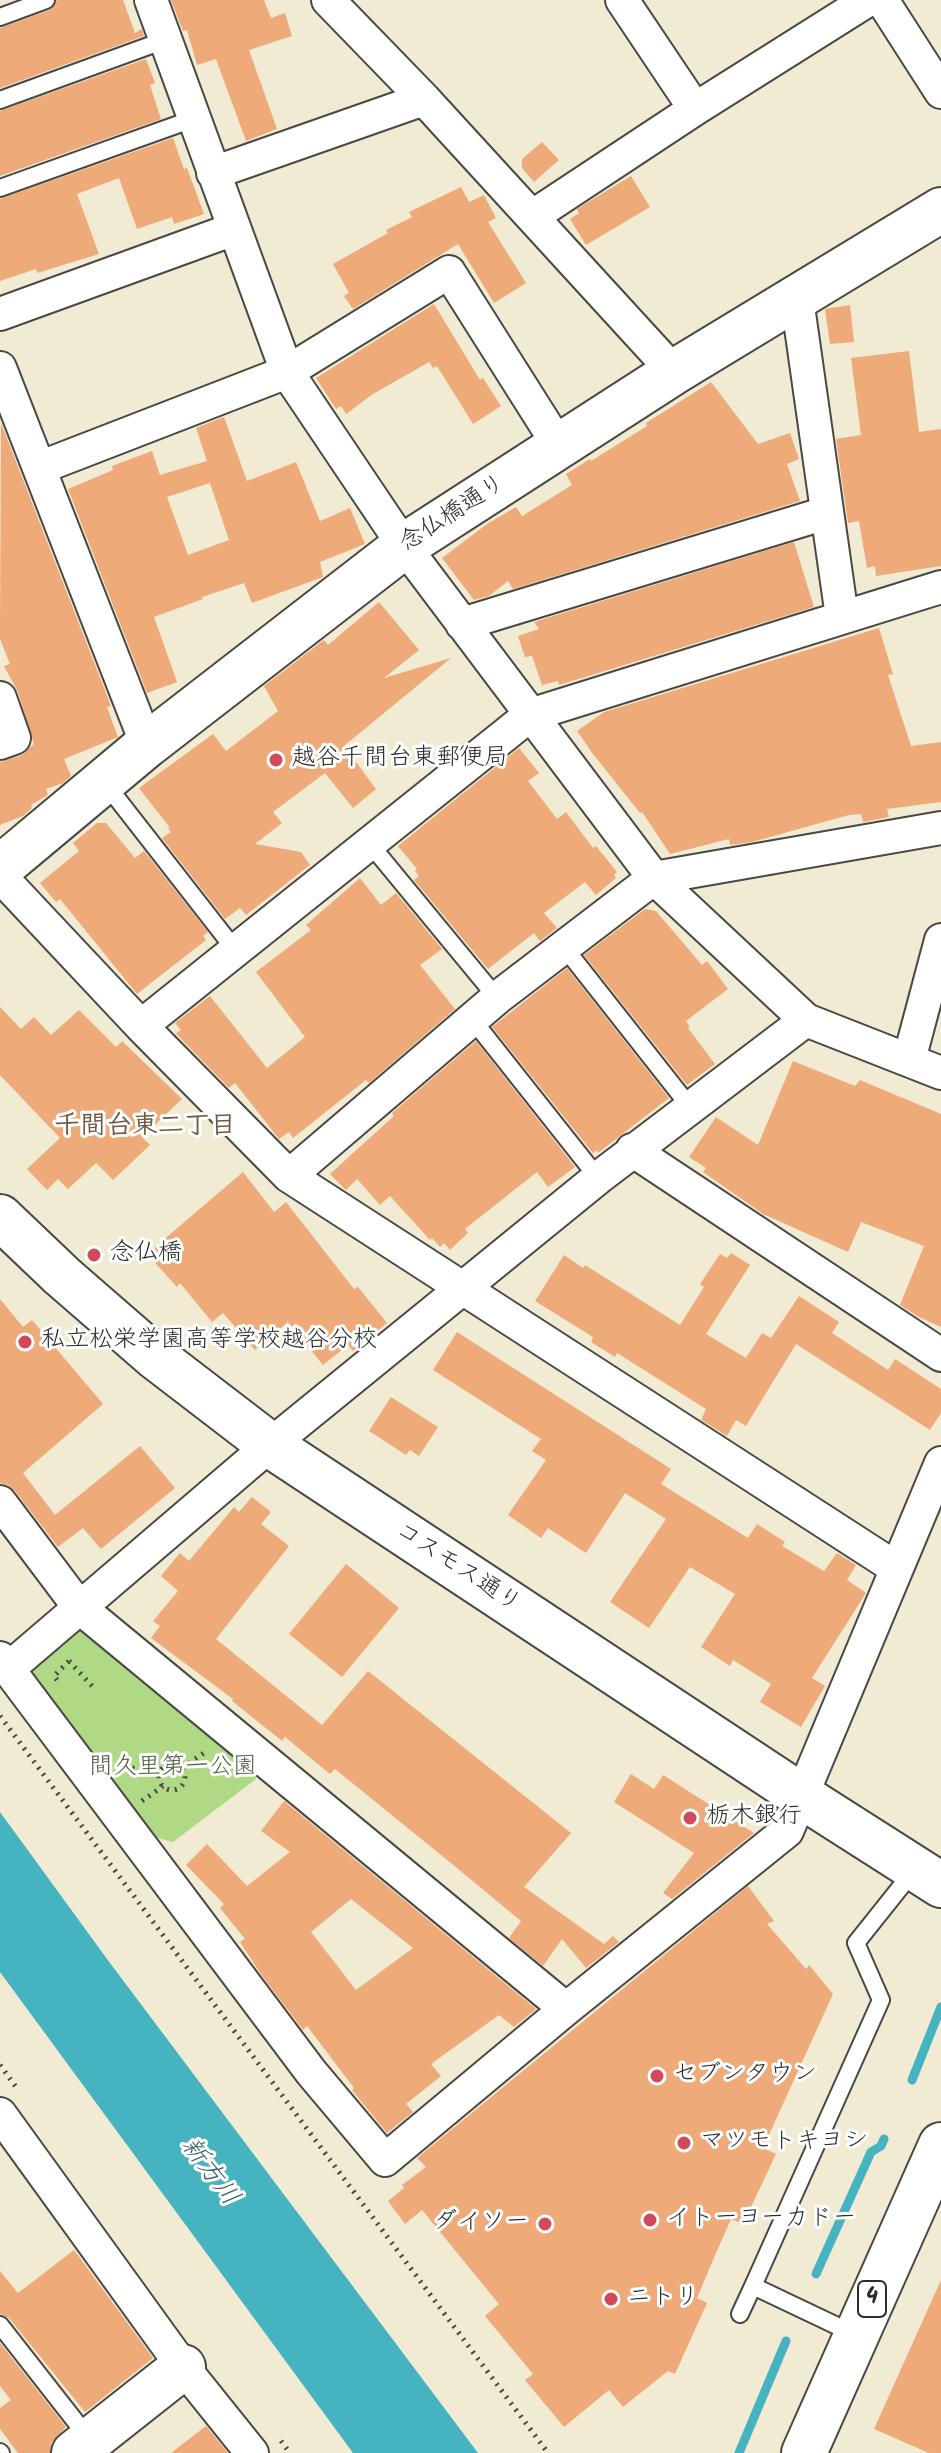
<!DOCTYPE html>
<meta charset="utf-8">
<style>
body{margin:0}
canvas{display:block;background:#f1ebd4}
</style>
<canvas width="941" height="2453"></canvas>
<script>
const ctx = document.querySelector('canvas').getContext('2d');
ctx.lineJoin = 'round';
function fillPath(path, color) { ctx.fillStyle = color; ctx.fill(path, 'evenodd'); }
const toPath = rows => new Path2D(rows.map(r => 'M' + r).join(''));
function strokePath(path, color, width, dash) { ctx.strokeStyle = color; ctx.lineWidth = width; ctx.lineCap = dash ? 'butt' : 'round'; ctx.setLineDash(dash || []); ctx.stroke(path); }
function label(font, color, halo, rows, align = 'center') {
  ctx.font = font + ' Kalam,"Klee One",sans-serif'; ctx.lineWidth = 6; ctx.setLineDash([]); ctx.textBaseline = 'middle'; ctx.strokeStyle = halo; ctx.fillStyle = color; for (const [text, x, y, turn = 0] of rows) {
    ctx.save(); ctx.translate(x, y); ctx.rotate((+turn || 0) * Math.PI / 180); ctx.textAlign = isNaN(turn) ? turn : align; if (halo) ctx.strokeText(text, 0, 0); ctx.fillText(text, 0, 0); ctx.restore();
  }
}
const green = toPath([
 [84,1625,255,1760,256,1779,173,1842,153,1837,27,1670]
]);
const water = toPath([
 [0,1812,107,1959,478,2453,353,2453,0,1972]
]);
const stream = toPath([
 [912,2080,941,2007],
 [816,2274,871,2152,881,2146,884,2139],
 [739,2453,786,2341]
]);
const building = toPath([
 [57,0,123,0,135,33,142,29,144,36,0,88,0,28,50,10],
 [171,0,264,0,271,18,285,13,292,36,249,50,277,129,246,141,216,59,197,65,187,30,183,31],
 [146,59,155,83,150,85,161,119,0,176,0,111],
 [173,138,184,169,187,168,204,214,174,224,172,217,137,229,119,178,77,194,99,254,37,273,36,269,0,281,0,199],
 [542,142,559,160,534,182,522,168,522,159],
 [631,176,650,207,586,245,570,219,579,213,577,209],
 [461,187,469,202,484,195,496,218,488,222,526,283,494,303,458,244,353,309,344,296,349,293,333,264,388,233,386,230,412,217,409,212],
 [434,304,480,380,483,378,501,406,473,424,437,366,433,368,429,362,373,394,346,414,341,406,336,409,316,378],
 [850,305,854,342,830,344,825,309],
 [909,351,919,432,941,429,941,566,876,576,875,566,867,568,859,521,848,523,836,439,861,435,851,358],
 [711,382,758,444,790,433,799,459,787,464,800,501,513,589,508,581,489,596,474,600,442,558,487,524,516,507,522,516,572,485,566,474,590,459,591,461,647,426,646,423],
 [224,417,247,481,296,462,320,521,350,508,365,544,320,562,323,577,252,603,244,583,202,597,203,599,154,617,177,682,147,693,68,489,113,470,112,466,152,451,160,475,207,461,196,428],
 [210,483,229,540,188,555,167,497],
 [1,423,111,706,107,707,118,737,64,759,71,776,63,783,46,789,48,795,31,805,32,808,23,816,0,825,0,762,20,756,34,744,18,692,4,666,10,664,0,639],
 [794,542,814,607,559,685,558,681,542,685,532,656,525,657,518,636,539,629,534,622],
 [379,602,419,650,384,678,451,658,344,746,376,789,353,808,325,773,273,812,282,823,255,844,301,852,310,865,246,915,240,908,225,919,162,838,171,832,168,829,170,828,139,788,213,734,226,751,278,711,264,686,324,640,328,645],
 [879,628,893,674,888,675,911,746,941,742,941,802,887,809,889,817,874,820,863,822,861,814,849,815,752,842,730,845,729,839,670,854,642,812,640,813,593,754,577,731,604,712],
 [519,748,539,773,528,781,557,819,566,812,593,848,596,846,617,872,614,875,616,878,596,895,585,882,544,913,557,928,540,941,534,933,488,969,414,880,419,876,415,871,417,869,398,846],
 [97,823,106,823,135,858,144,851,208,932,203,936,206,940,137,994,60,899,56,902,40,883,79,851,73,843],
 [360,878,381,905,396,893,442,949,420,965,455,1009,369,1083,366,1080,293,1138,289,1132,279,1139,235,1083,229,1088,183,1041,176,1033,181,1030,175,1023,210,996,267,1068,305,1037,256,972,311,930,306,925],
 [645,909,656,911,702,965,707,961,728,989,686,1021,690,1027,688,1028,715,1064,687,1085,584,955],
 [567,968,669,1098,598,1153,597,1150,593,1153,492,1027],
 [0,1007,21,1029,34,1017,51,1035,79,1010,116,1047,122,1041,182,1099,142,1137,150,1145,113,1180,96,1163,68,1189,58,1179,47,1190,27,1169,60,1138,0,1075],
 [476,1041,575,1167,548,1187,537,1172,465,1229,468,1233,450,1250,444,1243,440,1247,432,1238,430,1240,390,1196,380,1205,357,1179,346,1190,330,1174,394,1116,392,1113],
 [793,1061,855,1086,860,1080,941,1114,941,1327,919,1317,900,1305,924,1246,861,1222,848,1252,763,1214,703,1172,706,1168,689,1157,716,1117,758,1145],
 [243,1172,274,1212,286,1202,354,1289,358,1287,387,1323,353,1351,348,1345,323,1365,288,1322,255,1350,223,1313,212,1322,180,1283,177,1287,147,1254],
 [731,1253,750,1265,706,1334,746,1358,762,1333,771,1338,799,1296,839,1322,832,1333,888,1370,895,1359,941,1389,941,1413,930,1430,796,1344,746,1426,736,1420,727,1436,701,1420,706,1409,617,1353,615,1357,591,1342,593,1337,535,1301,564,1255,583,1268,585,1265,680,1325,704,1287,700,1284,720,1254,727,1258],
 [0,1299,23,1327,32,1320,103,1404,23,1473,55,1515,140,1446,175,1488,101,1549,83,1528,58,1547,15,1491,8,1485,0,1483],
 [457,1332,671,1469,661,1484,748,1538,757,1524,785,1542,782,1546,824,1571,837,1553,856,1565,847,1580,866,1593,812,1678,825,1686,801,1727,760,1702,771,1684,733,1660,730,1666,701,1647,735,1594,690,1567,649,1628,610,1602,666,1519,625,1493,586,1553,548,1528,541,1538,508,1515,546,1460,532,1451,541,1439,433,1370],
 [391,1397,438,1427,419,1456,410,1450,406,1455,369,1431],
 [252,1497,271,1512,261,1524,289,1546,216,1639,322,1725,368,1671,571,1833,524,1887,604,1944,613,1936,619,1942,586,1968,562,1939,543,1966,509,1938,521,1921,457,1868,335,1769,330,1774,285,1737,282,1741,232,1701,233,1699,151,1638,160,1626,153,1621,178,1591,161,1576,180,1553,189,1561,234,1507,239,1512],
 [346,1564,399,1608,342,1677,289,1634],
 [631,1774,654,1789,663,1775,754,1833,672,1899,663,1893,694,1853,614,1802],
 [284,1801,536,2009,514,2027,499,2015,431,2064,441,2076,406,2104,413,2112,387,2133,352,2090,354,2088,307,2026,303,2030,260,1973,240,1942,245,1939,220,1908,224,1904,186,1865,207,1844,247,1886,290,1852,261,1831],
 [351,1899,413,1948,356,1990,311,1932],
 [748,1886,774,1921,767,1924,806,1969,809,1965,833,1994,763,2148,776,2154,743,2224,731,2219,713,2260,697,2298,707,2303,675,2374,668,2371,623,2407,609,2390,564,2427,525,2380,533,2374,485,2316,499,2304,422,2210,405,2224,388,2201,404,2188,402,2185,426,2167,417,2158],
 [74,2250,153,2358,85,2412,9,2318,0,2314,0,2271,18,2293],
 [941,2280,941,2453,929,2453,874,2429],
 [0,2343,66,2427,51,2443,50,2453,18,2453,0,2429,0,2408,11,2400,0,2386],
 [206,2426,228,2453,171,2453]
]);
const path = toPath([
 [69,1661,92,1686],
 [57,1680,54,1676,69,1661,66,1658],
 [0,1716,548,2453],
 [119,1761,123,1766,160,1774],
 '159 1777a13 13 0 1 1 26 0a13 13 0 1 1-26 0Z',
 [182,1768,208,1750],
 [142,1801,163,1786],
 [0,2065,16,2087],
 [281,2441,290,2453]
]);
const lane = toPath([
 [0,17,46,0],
 [0,100,165,40],
 [0,188,193,119],
 [105,783,236,951],
 [370,844,497,998],
 [564,947,690,1107],
 [472,1019,598,1178],
 [753,2286,881,2000,856,1943,915,1869],
 [740,2314,753,2286,854,2334],
 [0,2325,90,2440],
 [0,2452,1,2453]
]);
const street = toPath([
 [151,0,287,372,404,546,654,878,806,1020,941,1073],
 [328,0,424,99,674,372],
 [622,0,695,109],
 [882,0,941,92],
 [213,173,424,99],
 [533,216,695,109,868,0],
 [797,299,842,617],
 [0,314,234,229],
 [0,368,147,745],
 [39,468,287,372,449,272,559,446],
 [462,624,826,513],
 [0,698,14,738,0,743],
 [0,876,141,1026,289,1176,896,1568],
 [141,1026,530,715,941,587],
 [909,1060,941,940],
 [632,1150,941,1355],
 [289,1176,497,998,654,878,941,828],
 [0,1502,79,1607,566,2009],
 [0,1658,311,2072,385,2160,566,2009,787,1831,941,1463],
 [8,1669,270,1445,598,1178,806,1020],
 [0,2114,183,2367,252,2453]
]);
const secondary = toPath([
 [0,868,147,745,404,546,674,372,941,210],
 [0,1217,62,1276,154,1356,270,1445,803,1797,941,1885],
 [74,2453,183,2367]
]);
const highway = toPath([
 [804,2453,941,2145]
]);
const markers = [
 [276,760,8,"#d1495b"],
 [94,1255,8,"#d1495b"],
 [25,1342,8,"#d1495b"],
 [690,1818,8,"#d1495b"],
 [657,2076,8,"#d1495b"],
 [684,2143,8,"#d1495b"],
 [650,2220,8,"#d1495b"],
 [545,2224,8,"#d1495b"],
 [611,2299,8,"#d1495b"]
];
const shields = [
 [872,2299,28]
];
const shieldNames = [
 ["4",872,2299]
];
const streetNames = [
 ["念仏橋通り",454,515,-33],
 ["コスモス通り",457,1569,33]
];
const poiNames = [
 ["越谷千間台東郵便局",292,760],
 ["念仏橋",110,1255],
 ["私立松栄学園高等学校越谷分校",41,1342],
 ["栃木銀行",706,1818],
 ["セブンタウン",673,2076],
 ["マツモトキヨシ",700,2143],
 ["イトーヨーカドー",666,2220],
 ["ダイソー",529,2224,"right"],
 ["ニトリ",627,2299]
];
const parkNames = [
 ["間久里第一公園",173,1769]
];
const neighbourhoodNames = [
 ["千間台東二丁目",145,1129]
];
const waterNames = [
 ["新方川",208,2173,53]
];
fillPath(green, '#afd985');
fillPath(water, '#45b3c0');
strokePath(stream, '#45b3c0', 9);
fillPath(building, '#eeaa78');
strokePath(lane, '#494844', 20);
strokePath(street, '#494844', 36);
strokePath(secondary, '#494844', 48);
strokePath(highway, '#494844', 48);
strokePath(path, '#494844', 5, [2, 6]);
strokePath(lane, '#fff', 16);
strokePath(street, '#fff', 32);
strokePath(secondary, '#fff', 44);
strokePath(highway, '#fff', 44);
for (const [x, y, r, color] of markers) { const dot = new Path2D(); dot.arc(x, y, r, 0, 2 * Math.PI); ctx.fillStyle = color; ctx.fill(dot); strokePath(dot, '#fff', 3); }
for (const [x, y, w] of shields) { const box = new Path2D(); box.roundRect(x - w / 2, y - 18, w, 36, 6); ctx.fillStyle = '#fff'; ctx.fill(box); strokePath(box, '#2b2b2b', 2); }
label('bold 22px', '#2b2b2b', null, shieldNames);
label('24px', '#2b2b2b', '#fff', streetNames);
label('24px', '#2b2b2b', '#fff', poiNames, 'left');
label('24px', '#535f46', '#fff', parkNames);
label('bold 26px', '#6f5746', '#fff', neighbourhoodNames);
label('italic 26px', '#356167', '#fff', waterNames);
</script>
